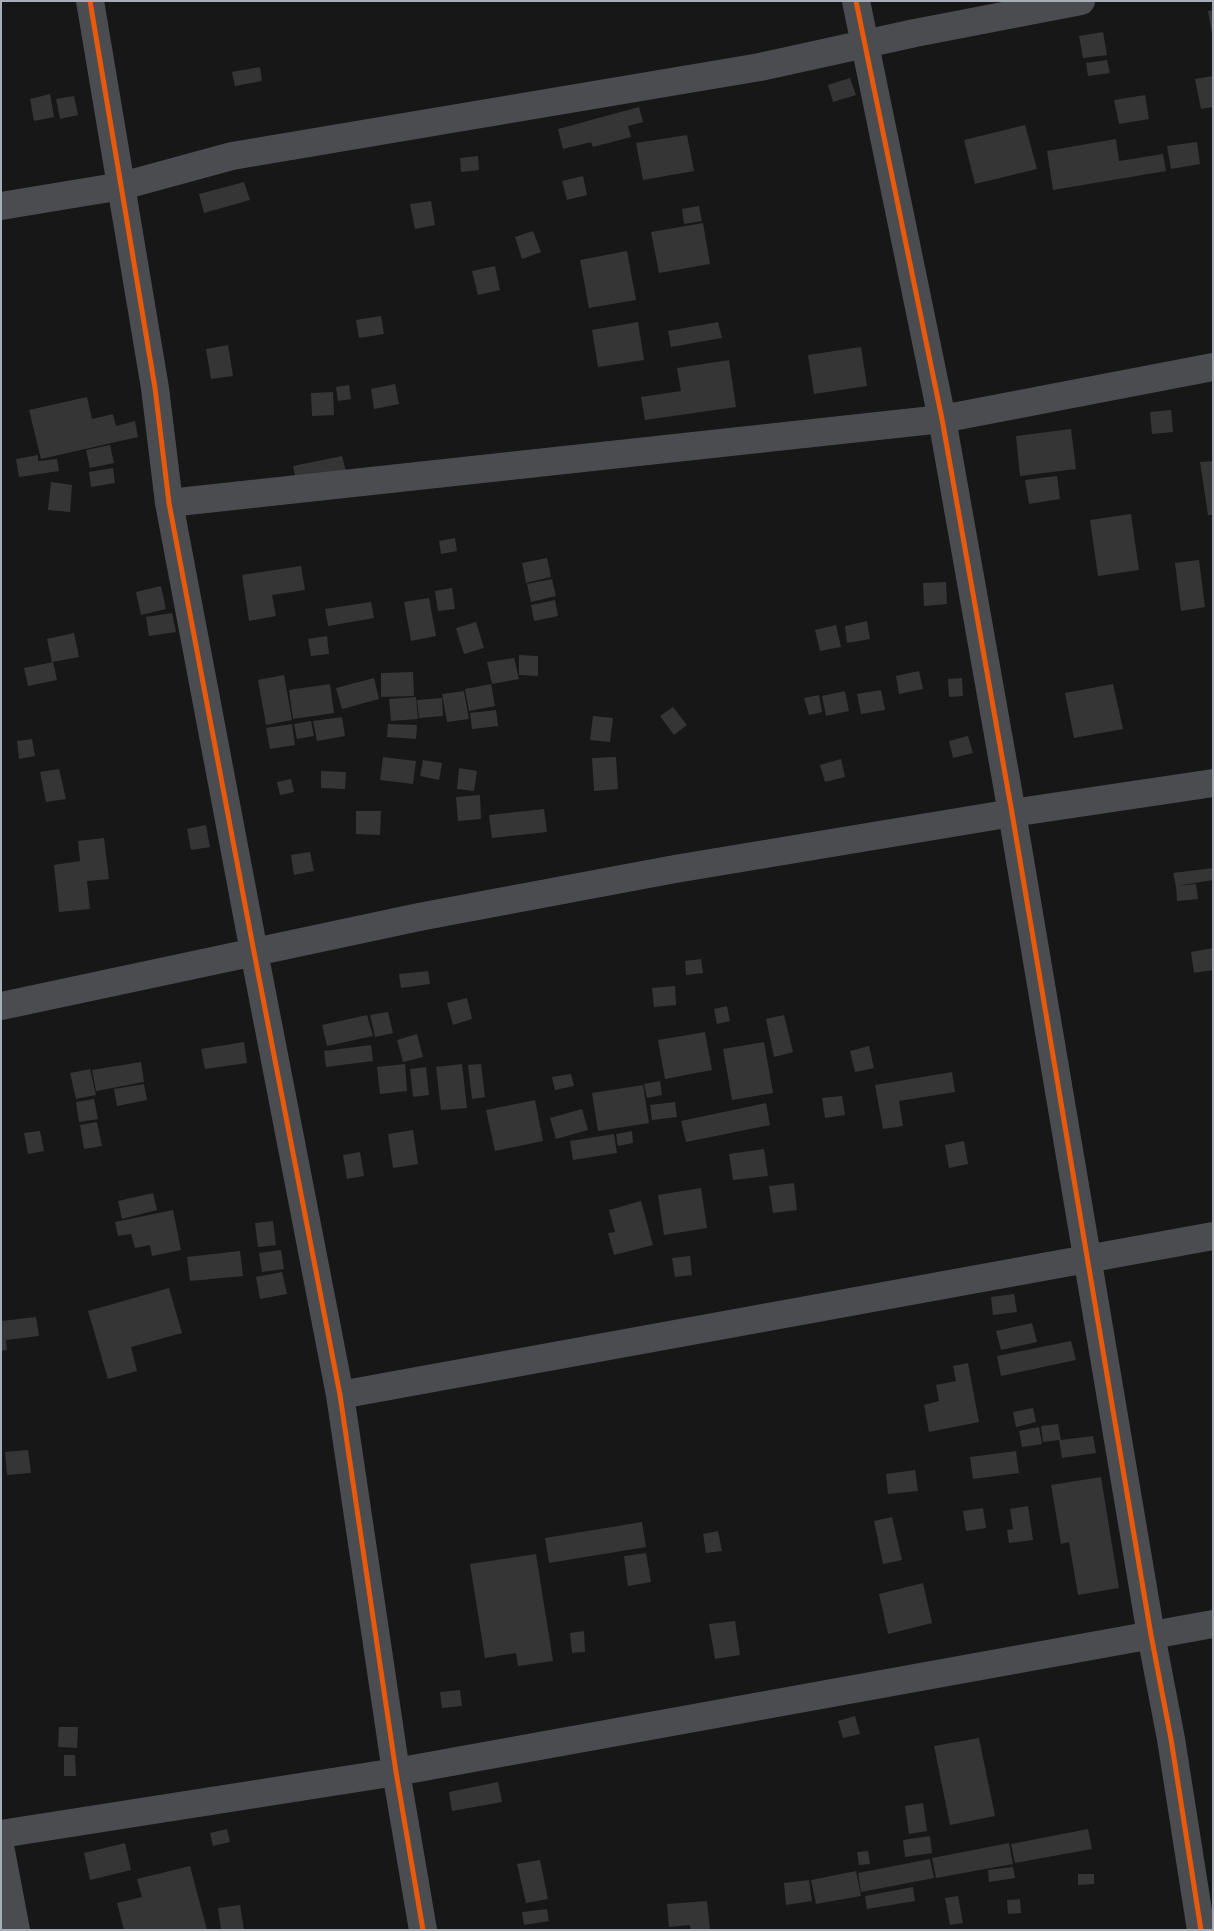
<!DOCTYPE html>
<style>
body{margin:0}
#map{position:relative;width:1214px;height:1931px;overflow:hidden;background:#171717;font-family:Helvetica,sans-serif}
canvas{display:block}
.frame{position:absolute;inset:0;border:2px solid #a8adb8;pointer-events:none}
</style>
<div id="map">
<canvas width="1214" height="1931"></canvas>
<div class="frame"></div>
</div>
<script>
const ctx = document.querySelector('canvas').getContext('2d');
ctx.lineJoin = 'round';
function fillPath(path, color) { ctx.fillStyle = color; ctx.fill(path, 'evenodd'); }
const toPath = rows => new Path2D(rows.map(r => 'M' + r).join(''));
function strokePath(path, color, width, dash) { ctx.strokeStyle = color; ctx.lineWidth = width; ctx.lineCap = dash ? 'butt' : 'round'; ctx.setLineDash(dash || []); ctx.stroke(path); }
const building = toPath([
 [1213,10,1213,34,1212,34,1208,11],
 [1103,32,1107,55,1083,58,1079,36],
 [1107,60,1110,73,1088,76,1086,63],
 [260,67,262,81,235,86,232,72],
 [1213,76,1213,107,1201,109,1195,79],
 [850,78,856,95,833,102,828,85],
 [50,94,54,117,34,121,30,99],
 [1145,95,1149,119,1119,124,1114,100],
 [74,96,78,115,60,119,56,99],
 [639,107,643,122,628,126,631,137,593,147,591,142,563,149,558,129],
 [1025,125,1037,169,975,184,964,140],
 [687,135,694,171,643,180,636,143],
 [1116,139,1119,161,1163,154,1166,171,1053,190,1047,151],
 [1197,142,1200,164,1171,169,1167,146],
 [478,156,479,170,461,172,460,158],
 [583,176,587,195,567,200,562,181],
 [244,182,250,200,204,213,199,194],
 [431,201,435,225,415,229,410,204],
 [699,206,702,221,684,224,682,209],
 [703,223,710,264,659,273,651,232],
 [533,231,541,252,522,259,515,237],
 [627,251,636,300,589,308,580,260],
 [495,266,500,290,478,295,472,271],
 [381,316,384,334,359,338,356,320],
 [638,322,644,360,598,367,592,330],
 [718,322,722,338,671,347,668,331],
 [228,345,233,376,211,379,206,349],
 [861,347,867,386,814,394,808,355],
 [729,360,736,407,645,420,641,397,681,391,677,368],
 [395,384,399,404,374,409,371,389],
 [349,385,351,399,338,401,336,387],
 [333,392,334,415,312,416,311,393],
 [87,397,92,419,113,414,116,426,135,421,138,437,41,459,29,410],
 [1171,410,1173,432,1152,434,1150,412],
 [1071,429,1076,469,1020,476,1016,436],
 [110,445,114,463,90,468,86,450],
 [38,455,38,461,57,459,59,471,19,477,16,459],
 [342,456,347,475,297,485,293,466],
 [1213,461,1213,515,1208,515,1200,462],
 [113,468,115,483,91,487,89,472],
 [1057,476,1060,499,1029,504,1025,480],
 [51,482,72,485,70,512,48,510],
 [1131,514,1139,570,1098,576,1090,520],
 [455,538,457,551,441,554,439,541],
 [547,558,551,577,526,583,522,563],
 [1199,560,1205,607,1181,611,1175,563],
 [301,566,305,590,272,595,276,616,249,621,242,575],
 [552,579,556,596,531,602,527,584],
 [946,582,947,604,924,606,923,583],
 [161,586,166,609,141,615,136,592],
 [452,588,455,609,438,611,435,591],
 [429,598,436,636,411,641,404,602],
 [555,600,558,616,534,621,531,605],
 [371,602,374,618,328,626,325,609],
 [172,613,176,632,149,636,146,617],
 [867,621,870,639,847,643,845,626],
 [476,622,484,648,464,654,456,628],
 [836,625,841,647,820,651,815,630],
 [74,633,79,657,52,662,47,639],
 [327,636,329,654,311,656,308,639],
 [519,655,538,656,538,676,519,675],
 [514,658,519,679,492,684,487,662],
 [53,662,57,680,28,686,24,668],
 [919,671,923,689,899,694,896,676],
 [413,672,414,696,381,697,381,673],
 [284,675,292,720,266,725,258,680],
 [374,678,379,699,342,709,336,688],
 [962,678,963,696,949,697,948,679],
 [330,684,334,713,293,719,289,690],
 [491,684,495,706,469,711,465,689],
 [1113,684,1123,729,1074,738,1065,693],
 [881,690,885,710,861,714,857,694],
 [464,691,469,719,447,722,442,694],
 [845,691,849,711,826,716,822,696],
 [819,695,822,712,809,715,804,698],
 [416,697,418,719,391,721,389,699],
 [442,698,443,716,419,718,417,700],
 [673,707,687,725,674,735,660,716],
 [496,710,498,726,472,729,470,713],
 [593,716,613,718,610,742,590,740],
 [342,717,345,736,317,741,313,721],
 [311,721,314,736,297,739,294,724],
 [292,724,295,745,270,749,266,728],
 [388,724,417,725,416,739,387,737],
 [968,736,973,753,953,758,949,741],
 [32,739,35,756,19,759,17,741],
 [383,757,416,761,413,784,380,780],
 [616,757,618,789,594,791,592,758],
 [841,759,845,777,825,782,820,765],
 [423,760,442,763,439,780,420,776],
 [459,768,477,771,474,791,457,789],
 [59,769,66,799,46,802,40,772],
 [321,771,346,772,345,789,321,788],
 [291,779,294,792,280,795,277,782],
 [480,795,481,819,458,821,456,797],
 [544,809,547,832,492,838,489,815],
 [356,811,381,811,380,835,356,834],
 [206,825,210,847,191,850,187,829],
 [104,838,109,879,87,881,90,909,59,912,54,865,80,861,78,841],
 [310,852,314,871,294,875,291,855],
 [1213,868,1213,880,1176,886,1173,873],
 [1196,884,1198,899,1177,901,1176,886],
 [1213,948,1213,970,1194,973,1191,952],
 [701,959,703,973,686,975,685,961],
 [428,971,430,984,401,988,399,974],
 [675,986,676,1005,654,1007,652,988],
 [467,998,472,1019,453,1025,447,1003],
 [727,1006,730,1021,717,1024,714,1009],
 [388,1012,393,1033,375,1037,370,1015],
 [367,1015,373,1036,327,1046,322,1025],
 [784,1015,793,1052,774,1057,766,1019],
 [705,1032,712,1070,665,1079,658,1040],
 [417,1034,423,1057,403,1062,397,1040],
 [244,1042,247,1063,205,1069,201,1049],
 [764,1042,773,1093,732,1100,723,1049],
 [371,1045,373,1061,326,1067,324,1051],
 [869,1046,874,1068,855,1072,850,1051],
 [141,1062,144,1082,96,1091,92,1070],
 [405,1064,407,1091,380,1094,377,1067],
 [462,1064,467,1108,441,1110,436,1067],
 [481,1064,485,1097,472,1099,468,1065],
 [426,1067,429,1095,413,1097,410,1069],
 [90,1069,96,1095,76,1099,70,1073],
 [952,1072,955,1092,899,1101,903,1126,883,1129,875,1085],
 [571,1074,574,1086,555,1090,552,1077],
 [660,1081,662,1095,647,1098,644,1084],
 [144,1084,147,1100,117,1106,114,1089],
 [643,1085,649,1123,598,1131,592,1093],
 [842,1096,845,1115,825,1118,822,1098],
 [94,1099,98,1119,79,1122,76,1102],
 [535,1100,543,1141,495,1151,486,1110],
 [675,1102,677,1117,652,1120,650,1105],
 [766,1103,770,1125,686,1142,681,1121],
 [582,1109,588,1130,556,1139,550,1118],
 [97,1122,102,1146,84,1149,80,1125],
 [413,1130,418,1164,393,1168,388,1134],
 [40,1131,44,1151,28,1154,24,1133],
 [632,1131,633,1143,618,1146,616,1134],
 [614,1134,617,1153,573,1160,570,1141],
 [964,1141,968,1164,949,1168,945,1145],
 [764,1149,768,1176,733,1180,729,1154],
 [360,1152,364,1176,347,1179,343,1155],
 [794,1183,797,1210,773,1213,769,1186],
 [701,1188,707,1228,664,1235,658,1195],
 [153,1193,157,1210,122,1219,118,1201],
 [641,1201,653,1245,614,1255,608,1233,615,1232,609,1210],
 [173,1210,181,1250,152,1256,150,1245,135,1248,131,1234,118,1236,115,1222],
 [273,1221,276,1245,258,1247,255,1223],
 [281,1250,284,1269,262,1272,259,1253],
 [240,1251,243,1276,190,1281,187,1257],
 [690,1256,692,1275,675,1277,672,1258],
 [282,1272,287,1294,260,1299,256,1277],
 [169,1288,182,1333,131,1347,137,1371,108,1379,88,1311],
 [1014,1294,1017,1312,993,1315,991,1297],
 [36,1317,39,1336,6,1340,7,1350,1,1351,1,1321],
 [1032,1323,1037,1342,1001,1350,996,1331],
 [1071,1341,1076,1360,1001,1376,997,1356],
 [968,1363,979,1422,929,1432,924,1405,939,1401,936,1385,956,1381,953,1366],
 [1033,1408,1036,1422,1016,1427,1013,1412],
 [1058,1424,1061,1440,1093,1436,1096,1453,1062,1458,1059,1440,1043,1442,1041,1426],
 [1039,1427,1042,1444,1022,1447,1019,1431],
 [28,1450,31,1473,7,1475,5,1452],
 [1016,1451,1019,1473,973,1479,970,1457],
 [915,1470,918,1491,888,1494,886,1474],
 [1101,1477,1119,1588,1078,1595,1069,1542,1061,1544,1051,1485],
 [1028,1506,1033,1540,1009,1543,1007,1530,1013,1529,1010,1509],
 [983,1508,986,1528,966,1531,963,1511],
 [892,1517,902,1560,883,1564,874,1521],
 [642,1522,646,1547,549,1563,545,1538],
 [718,1531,722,1551,706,1553,703,1534],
 [646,1553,651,1582,628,1586,624,1556],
 [536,1554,553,1661,518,1666,516,1653,485,1658,470,1564],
 [923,1583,932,1623,888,1634,879,1594],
 [735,1621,740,1655,715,1659,709,1624],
 [584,1631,585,1652,572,1653,570,1633],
 [460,1690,462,1706,442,1708,440,1692],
 [855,1716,860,1734,843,1738,838,1721],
 [59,1727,78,1727,77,1748,58,1747],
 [979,1738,995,1816,950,1825,934,1746],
 [64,1755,75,1755,76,1776,64,1776],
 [498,1782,502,1802,452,1811,449,1792],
 [923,1803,927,1831,909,1834,905,1806],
 [227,1829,230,1842,213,1846,210,1833],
 [1088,1829,1092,1849,1015,1863,1011,1844],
 [930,1836,932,1853,905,1857,903,1840],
 [125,1843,131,1870,90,1880,84,1853],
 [1009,1843,1013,1864,936,1878,932,1858],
 [868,1851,870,1864,859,1865,857,1852],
 [930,1859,934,1878,861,1892,858,1873],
 [540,1860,548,1899,526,1903,517,1864],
 [190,1866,207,1930,124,1930,117,1903,142,1897,137,1879],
 [1013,1867,1015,1878,989,1882,988,1870],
 [856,1871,861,1896,816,1904,811,1880],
 [1078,1874,1094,1874,1094,1884,1078,1885],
 [809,1880,812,1901,786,1905,784,1883],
 [913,1887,915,1901,867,1909,865,1896],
 [958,1896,963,1923,950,1925,945,1898],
 [1020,1899,1021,1913,1008,1914,1007,1900],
 [707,1901,710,1930,691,1930,690,1925,669,1927,667,1904],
 [240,1905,244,1930,221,1930,218,1908],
 [547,1909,549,1921,524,1925,522,1912]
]);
const minor = toPath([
 [90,1,155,388,169,503,254,952,340,1395,396,1772,423,1930],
 [856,1,942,419,1012,813,1151,1635,1171,1739,1201,1930],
 [1,206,122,186,232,156,760,67,915,33,1081,1],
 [169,503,942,419,1213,367],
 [1,1006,419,917,675,869,1012,813,1213,783],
 [340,1395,1213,1236],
 [1,1834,396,1772,1213,1624],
 [1,1851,16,1930]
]);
const cycleway = toPath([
 [90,1,155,388,169,503,254,952,340,1395,396,1772,423,1930],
 [856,1,942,419,1012,813,1151,1635,1171,1739,1201,1930]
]);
fillPath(building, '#353536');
strokePath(minor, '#4b4c50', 28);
strokePath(cycleway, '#e8590c', 5);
</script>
